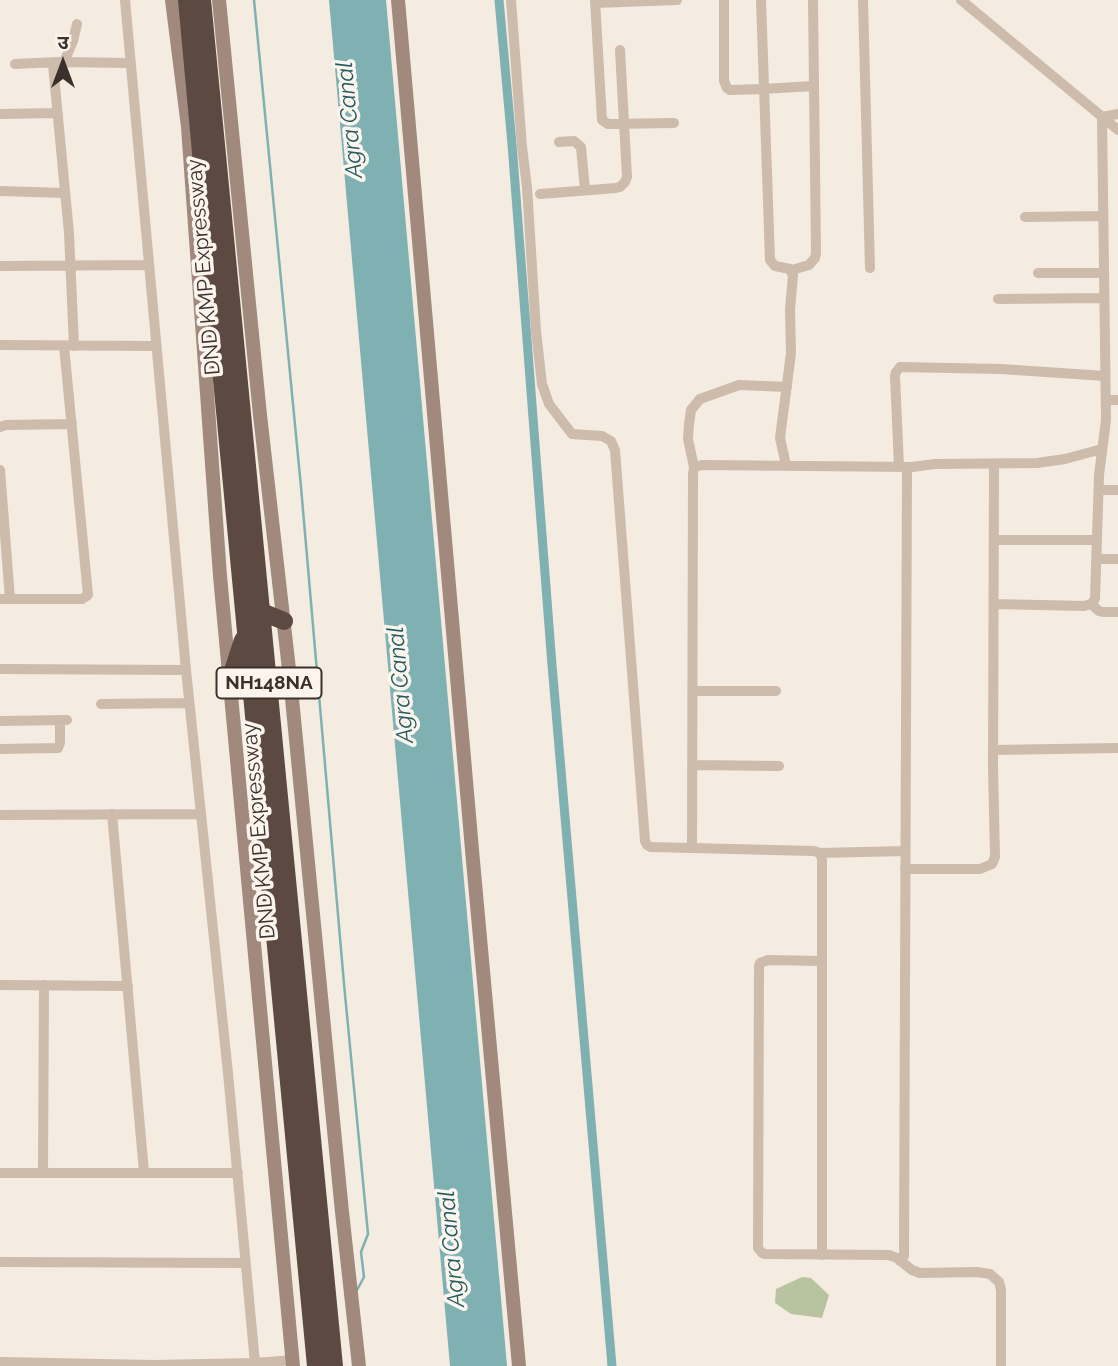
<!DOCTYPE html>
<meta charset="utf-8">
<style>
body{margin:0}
#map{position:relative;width:1118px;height:1366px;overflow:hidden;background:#f4ebe1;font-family:Raleway,"Noto Sans Devanagari",sans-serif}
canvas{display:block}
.north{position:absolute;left:28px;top:28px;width:70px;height:70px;-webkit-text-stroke:5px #fbf5ee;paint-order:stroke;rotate:0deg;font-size:19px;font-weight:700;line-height:28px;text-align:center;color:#3b302b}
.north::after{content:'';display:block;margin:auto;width:24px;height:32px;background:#3b302b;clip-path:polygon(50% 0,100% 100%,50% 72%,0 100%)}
</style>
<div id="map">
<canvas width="1118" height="1366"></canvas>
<div class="north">उ</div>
</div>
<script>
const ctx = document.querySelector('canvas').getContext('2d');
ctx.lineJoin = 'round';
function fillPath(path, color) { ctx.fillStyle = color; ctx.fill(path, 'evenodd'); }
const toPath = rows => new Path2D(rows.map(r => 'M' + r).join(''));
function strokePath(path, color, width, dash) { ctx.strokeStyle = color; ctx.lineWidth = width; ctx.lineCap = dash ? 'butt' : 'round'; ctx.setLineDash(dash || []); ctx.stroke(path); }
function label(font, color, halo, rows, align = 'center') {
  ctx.font = font + ' Raleway,sans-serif'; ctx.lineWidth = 7; ctx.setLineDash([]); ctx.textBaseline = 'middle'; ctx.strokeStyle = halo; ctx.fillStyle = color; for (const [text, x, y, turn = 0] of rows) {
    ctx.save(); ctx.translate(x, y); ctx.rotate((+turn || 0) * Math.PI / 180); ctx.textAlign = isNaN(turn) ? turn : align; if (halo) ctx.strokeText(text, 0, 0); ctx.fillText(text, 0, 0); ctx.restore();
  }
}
const green = toPath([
 [802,1277,811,1278,829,1295,822,1318,791,1314,775,1303,776,1289]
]);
const water = toPath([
 [329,0,386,0,507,1366,450,1366]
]);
const stream = toPath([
 [254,0,301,487,344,984,368,1234,361,1252,364,1277,356,1292]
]);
const canal = toPath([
 [499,0,512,144,552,665,612,1366]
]);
const street = toPath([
 [125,0,186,670,228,1073,255,1363],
 [511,0,522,147,527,187,536,331,542,384,549,404,572,434,602,436,611,441,615,450,645,841,647,845,651,847,814,851,820,853,822,859,822,1255],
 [595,0,602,120,608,124,674,123],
 [724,0,724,81,727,88,730,90,763,89,813,86],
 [761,0,770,260,775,266,790,269,793,276,790,309,791,353,780,438,786,465],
 [863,0,870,268],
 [961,0,1118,130],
 [595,3,677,0],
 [64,62,73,41,77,24],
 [54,63,53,65,69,233,74,346],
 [15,64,59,62,131,63],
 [0,114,58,113],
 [559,142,574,141,581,147,585,190],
 [0,191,65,193],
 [540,194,616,188,620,187,625,182,627,177,620,50],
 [1025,217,1103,216],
 [0,266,149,265],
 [792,270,809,265,815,258,816,253,813,0],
 [1038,273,1103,273],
 [998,299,1104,298],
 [0,345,156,346],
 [1106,400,1118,400],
 [0,427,6,425,72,424],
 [694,467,688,439,689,424,691,410,700,399,739,385,787,387],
 [899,467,895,376,896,372,900,367,1001,369,1105,376],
 [0,470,10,599],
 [1099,490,1118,490],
 [995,540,1097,540],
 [1097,559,1118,559],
 [0,599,82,599,88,595,64,346],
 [995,604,1084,606,1091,604,1095,599,1099,475,1106,420,1102,117,1118,114],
 [1091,604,1099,611,1103,612,1118,612],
 [0,669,186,670],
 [693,691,776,691],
 [101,704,189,703],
 [0,721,67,720],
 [0,749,58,748,60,743,60,720],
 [993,750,1118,748],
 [693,765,779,766],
 [112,814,144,1172],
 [0,815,201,814],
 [692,847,693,474,694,467,702,465,912,467,935,464,1037,463,1065,459,1102,449],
 [820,853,905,851],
 [905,869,980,869,992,864,995,857,993,768,994,464],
 [821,961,768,960,760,963,759,966,758,1248,762,1253,765,1254,889,1255,897,1258,912,1270,920,1273,977,1272,990,1274,999,1282,1001,1290,1001,1366],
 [0,985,128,986],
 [43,1172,44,985],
 [0,1173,238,1173],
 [900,1261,904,1256,904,1249,907,467],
 [0,1262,245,1263],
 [0,1362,153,1365,255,1363,293,1360]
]);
const secondary = toPath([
 [172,0,188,127,220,576,293,1366],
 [219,0,260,415,290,678,342,1212,359,1366],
 [398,0,473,861,519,1366]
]);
const highway = toPath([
 [187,0,218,338,316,1366],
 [202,0,334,1366],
 [262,612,284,621],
 [230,680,243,640]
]);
const shields = [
 [269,683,105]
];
const shieldNames = [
 ["NH148NA",269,683]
];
const streetNames = [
 ["DND KMP Expressway",204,267,-95],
 ["DND KMP Expressway",259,831,-95]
];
const waterNames = [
 ["Agra Canal",350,120,-95],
 ["Agra Canal",401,685,-95],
 ["Agra Canal",452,1249,-95]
];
fillPath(green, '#b8c4a0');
fillPath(water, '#7fb0b2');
strokePath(stream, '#7fb0b2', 2.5);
strokePath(canal, '#7fb0b2', 9);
strokePath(street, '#cdbbac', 10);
strokePath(secondary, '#a18a7d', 14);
strokePath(highway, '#5c4a42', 18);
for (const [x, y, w] of shields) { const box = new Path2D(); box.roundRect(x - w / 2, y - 15.5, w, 31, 5); ctx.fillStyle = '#fbf5ee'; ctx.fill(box); strokePath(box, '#3b302b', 2); }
label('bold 19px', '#3b302b', null, shieldNames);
label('21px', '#3b302b', '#fbf5ee', streetNames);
label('italic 23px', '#1f5a5e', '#fbf5ee', waterNames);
</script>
